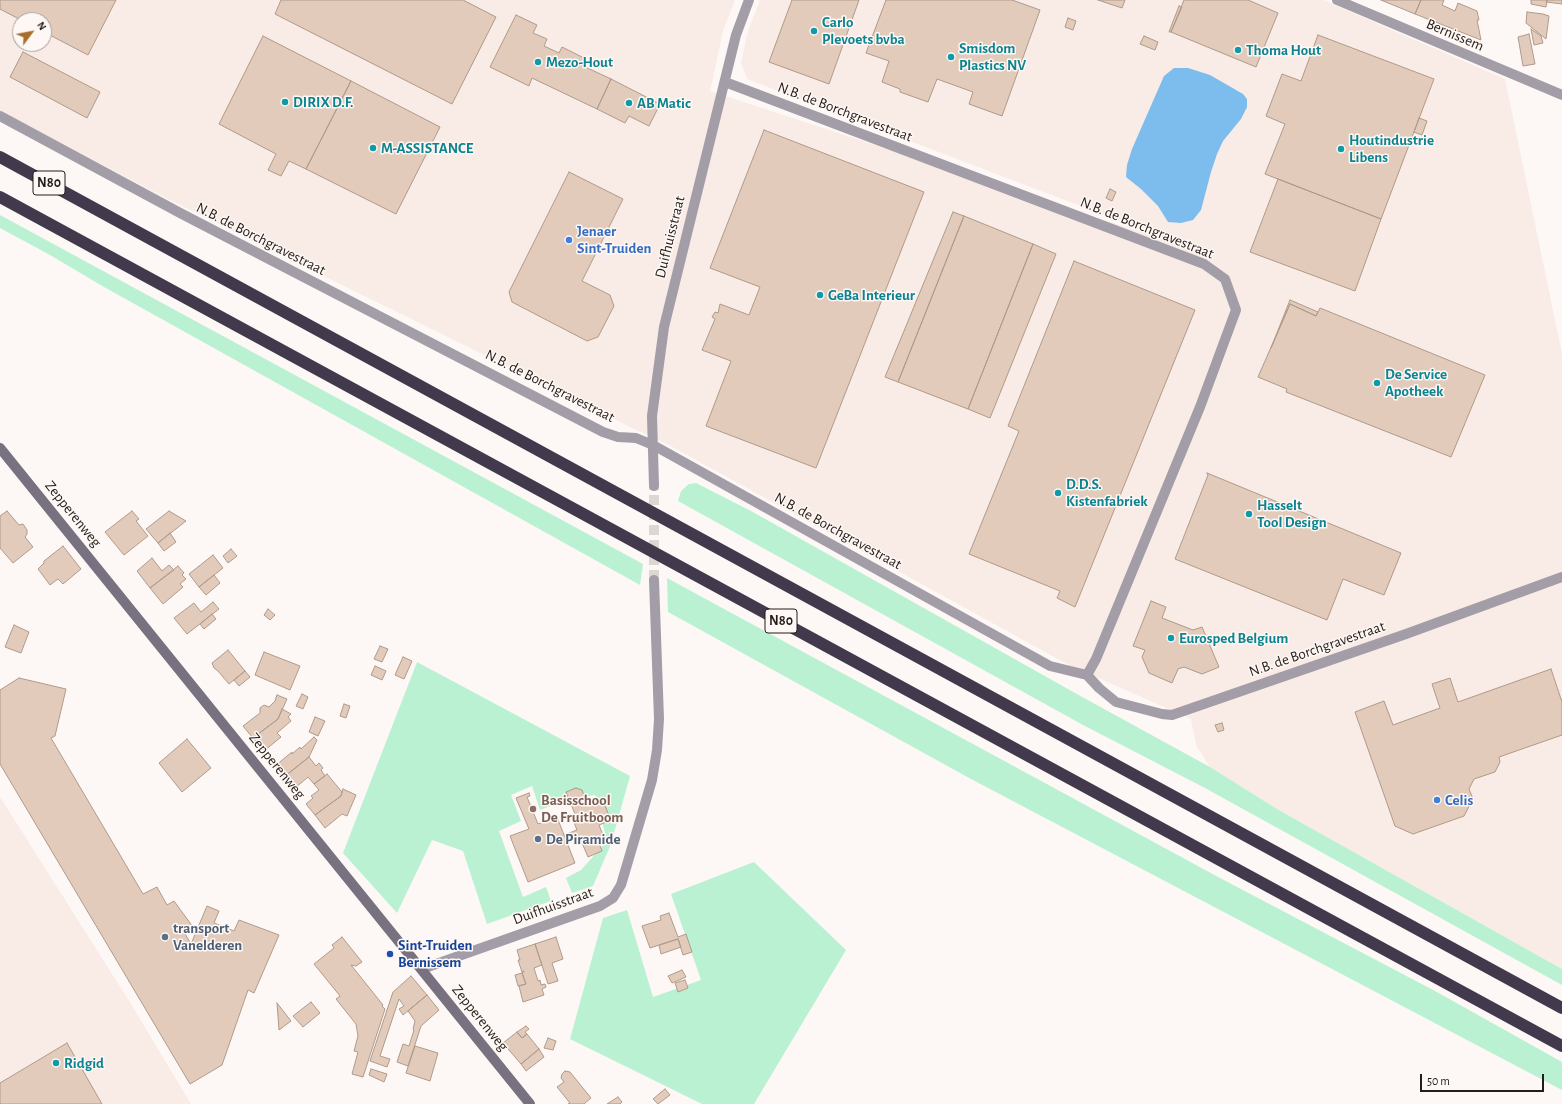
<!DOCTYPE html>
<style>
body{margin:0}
#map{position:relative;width:1562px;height:1104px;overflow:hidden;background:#fdf8f5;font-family:"Alegreya Sans",sans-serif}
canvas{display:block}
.north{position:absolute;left:12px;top:12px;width:40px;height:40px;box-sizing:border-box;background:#fdf8f5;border:1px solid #a7a09c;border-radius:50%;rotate:58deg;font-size:11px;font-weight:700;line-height:16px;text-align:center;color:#251c17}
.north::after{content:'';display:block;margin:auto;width:14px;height:18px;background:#a86e2d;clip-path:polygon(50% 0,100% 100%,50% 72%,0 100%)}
.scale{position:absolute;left:1420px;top:1074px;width:124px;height:18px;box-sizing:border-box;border:2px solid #251c17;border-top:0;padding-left:5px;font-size:12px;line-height:14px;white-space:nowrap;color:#251c17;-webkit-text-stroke:3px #fdf8f5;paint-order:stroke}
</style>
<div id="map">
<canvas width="1562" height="1104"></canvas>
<div class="north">N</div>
<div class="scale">50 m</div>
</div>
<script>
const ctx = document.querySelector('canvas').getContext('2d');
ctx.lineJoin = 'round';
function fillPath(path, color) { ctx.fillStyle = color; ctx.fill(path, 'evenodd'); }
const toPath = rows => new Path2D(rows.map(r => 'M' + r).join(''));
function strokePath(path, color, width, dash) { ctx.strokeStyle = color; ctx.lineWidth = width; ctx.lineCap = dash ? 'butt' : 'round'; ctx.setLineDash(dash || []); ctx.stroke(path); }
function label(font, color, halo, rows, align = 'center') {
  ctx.font = font + ' "Alegreya Sans",sans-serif'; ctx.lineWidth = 3; ctx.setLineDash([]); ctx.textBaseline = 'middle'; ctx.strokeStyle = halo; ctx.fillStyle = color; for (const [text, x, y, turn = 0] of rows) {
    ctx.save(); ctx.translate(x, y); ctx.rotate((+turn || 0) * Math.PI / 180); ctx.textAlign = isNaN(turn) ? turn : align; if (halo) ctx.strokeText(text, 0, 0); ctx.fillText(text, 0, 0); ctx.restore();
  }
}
const built = toPath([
 [0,0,735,0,723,31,710,91,1196,250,747,79,741,63,748,31,760,0,1323,0,1505,79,1562,354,1562,969,1277,809,1210,767,1196,745,1191,719,1067,664,667,444,630,427,160,195,0,111],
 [20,20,44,20,44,44,20,44],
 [0,797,131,1004,191,1104,0,1104]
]);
const green = toPath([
 [0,215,643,564,640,585,104,287,50,255,0,228],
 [696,483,751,511,1084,698,1210,767,1277,809,1562,969,1562,985,1205,788,1083,725,678,501,681,491,689,484],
 [667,578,1220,878,1435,991,1562,1062,1562,1090,971,779,668,612],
 [417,662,630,776,611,844,593,886,572,893,566,878,581,870,607,841,595,795,561,802,540,810,532,786,511,795,521,821,499,831,523,897,546,887,551,901,487,924,463,851,432,840,397,913,343,853],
 [754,862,846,950,754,1104,702,1104,570,1039,603,918,627,910,653,997,701,980,671,894]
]);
const water = toPath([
 [1174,68,1188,68,1210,75,1243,94,1247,99,1247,107,1241,119,1223,141,1217,154,1211,172,1201,210,1193,220,1181,223,1168,222,1158,206,1141,189,1126,177,1127,165,1132,149,1164,76]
]);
const building = toPath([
 [0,0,116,0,88,55,44,32,44,20,21,20,0,9,0,0],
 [281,0,463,0,496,17,452,104,275,14,281,0],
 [792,0,859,0,829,84,769,62,792,0],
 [886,0,1012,0,1040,10,1002,116,969,104,973,92,937,79,928,102,900,92,900,89,882,82,889,61,866,53,886,0],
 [1098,0,1125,0,1122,8,1098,0],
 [1184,0,1248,0,1278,13,1256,67,1171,32,1184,0],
 [1381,0,1421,0,1415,14,1381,0],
 [1421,0,1444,0,1442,5,1455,11,1458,3,1477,11,1479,20,1477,20,1481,40,1415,14,1421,0],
 [1531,0,1547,0,1546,7,1531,4,1531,0],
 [1547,0,1562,0,1562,4,1546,2,1547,0],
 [1179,6,1182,7,1171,32,1169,32,1179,6],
 [1527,12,1543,14,1549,16,1546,39,1526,23,1527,12],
 [516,15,537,25,533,33,547,39,544,46,559,53,562,47,584,58,581,65,611,79,597,109,532,78,529,86,490,67,516,15],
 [1068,18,1076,21,1073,30,1065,27,1068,18],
 [1531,29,1541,36,1543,43,1534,45,1531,29],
 [1529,34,1535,64,1523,66,1518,37,1529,34],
 [1318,35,1434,79,1381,219,1265,174,1285,124,1266,116,1282,74,1301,81,1318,35],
 [263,36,351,81,306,169,289,161,281,176,268,170,276,154,219,124,263,36],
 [1144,36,1158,42,1155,50,1140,44,1144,36],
 [23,52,100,92,87,118,10,77,23,52],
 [611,79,660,104,649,126,629,116,625,123,597,109,611,79],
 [351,81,440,127,396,214,306,169,351,81],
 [1419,118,1427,121,1422,135,1414,132,1419,118],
 [764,130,924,192,816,468,706,426,731,361,702,350,715,319,712,317,715,312,718,313,720,304,749,315,760,287,710,268,764,130],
 [569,172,623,199,582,281,610,295,614,306,598,337,587,341,512,302,509,292,569,172],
 [1278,179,1381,219,1355,291,1250,252,1278,179],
 [1110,189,1116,192,1112,201,1106,198,1110,189],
 [953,212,964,216,898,382,885,377,953,212],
 [964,216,1033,244,968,409,898,382,964,216],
 [1033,244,1056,254,990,418,968,409,1033,244],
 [1074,261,1195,310,1075,607,1057,598,1060,591,969,554,1019,431,1008,426,1074,261],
 [1290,300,1318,312,1316,316,1290,304,1271,348,1290,300],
 [1290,304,1316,316,1320,308,1485,375,1451,457,1286,392,1287,389,1258,377,1290,304],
 [1207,473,1401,553,1384,595,1343,579,1327,620,1175,559,1208,475,1207,473],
 [7,511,19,525,23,524,27,530,27,534,25,537,33,547,13,563,0,548,0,516,7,511],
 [132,511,139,519,136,521,148,536,124,555,105,532,132,511],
 [169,511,186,521,158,543,146,529,169,511],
 [170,533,176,542,164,551,158,543,170,533],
 [63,546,81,569,63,584,58,579,50,585,38,569,44,563,44,561,63,546],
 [231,549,237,556,228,563,223,556,231,549],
 [213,555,223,568,199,587,189,574,213,555],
 [152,558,162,571,169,565,174,570,150,588,137,571,152,558],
 [178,566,184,573,182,575,186,579,180,584,183,587,163,604,150,588,178,566],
 [214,575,220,583,206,595,199,587,214,575],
 [1151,601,1166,607,1162,618,1193,630,1202,627,1219,667,1202,674,1184,667,1178,669,1172,683,1149,673,1142,657,1145,650,1133,646,1151,601],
 [213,602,219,609,187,634,174,618,194,603,201,612,213,602],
 [268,609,275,615,270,620,264,615,268,609],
 [212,614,216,619,204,629,200,624,212,614],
 [14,625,29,632,21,653,5,647,14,625],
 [380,646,388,649,382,662,374,659,380,646],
 [228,650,245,671,229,684,218,671,214,668,212,663,228,650],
 [264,652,300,666,290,690,255,675,264,652],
 [403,657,412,661,404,679,395,675,403,657],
 [375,666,386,671,382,680,371,675,375,666],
 [1551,669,1562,702,1562,735,1499,757,1500,762,1495,772,1474,779,1469,789,1473,799,1464,816,1413,834,1395,826,1355,712,1384,701,1393,725,1440,708,1432,684,1450,678,1458,702,1551,669],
 [245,671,250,677,239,686,234,680,245,671],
 [19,678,66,689,55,736,51,738,143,894,157,887,167,905,174,901,193,927,184,932,191,944,207,906,219,911,214,923,234,931,239,920,279,935,254,993,248,990,222,1065,190,1084,0,764,0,690,19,678],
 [302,694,308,697,303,709,296,706,302,694],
 [277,695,287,699,278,719,253,738,243,726,260,713,260,708,264,705,269,707,275,701,277,695],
 [344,704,350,706,346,718,340,716,344,704],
 [282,709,291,714,288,717,291,721,277,733,281,737,264,751,253,738,278,719,282,709],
 [315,717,325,721,318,736,309,732,315,717],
 [1222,723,1224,730,1218,732,1215,725,1222,723],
 [314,737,317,740,309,757,284,777,275,766,292,752,292,754,300,747,301,749,314,737],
 [187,739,211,768,182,792,159,763,187,739],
 [309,757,316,766,319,763,323,768,321,770,325,776,314,784,308,777,294,789,284,777,309,757],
 [327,774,342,792,341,796,315,815,306,804,313,798,311,796,319,790,314,784,327,774],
 [576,788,582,790,588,805,602,799,611,820,599,825,605,840,599,843,602,851,588,857,579,836,567,841,564,835,577,830,573,820,577,819,566,792,576,788],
 [343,789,356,795,347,816,342,814,325,828,315,815,341,796,343,789],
 [529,793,530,796,527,797,538,824,557,817,575,863,528,882,510,836,529,829,516,798,529,793],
 [669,913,678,937,686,934,692,952,683,955,678,939,650,948,642,926,661,920,660,916,669,913],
 [342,937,362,962,356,966,351,965,383,1005,382,1006,385,1009,363,1077,352,1074,358,1052,354,1051,358,1036,356,1024,336,999,340,996,314,964,334,948,332,945,342,937],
 [556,937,563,959,552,963,558,981,548,984,535,944,556,937],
 [678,939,681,947,661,954,659,945,678,939],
 [535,944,542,965,534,968,538,981,540,980,541,985,545,984,546,987,542,989,544,995,523,1002,519,986,526,984,522,973,524,972,524,971,522,972,518,960,520,960,517,950,535,944],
 [682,970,686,977,672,983,668,976,682,970],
 [522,973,526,984,518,986,515,975,522,973],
 [411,976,427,995,403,1015,399,1009,404,1006,399,999,380,1056,390,1059,387,1067,370,1061,393,992,411,976],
 [685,980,688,988,678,992,675,983,685,980],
 [427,995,439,1010,421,1026,408,1066,397,1062,403,1044,409,1046,414,1030,413,1029,415,1021,408,1011,427,995],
 [311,1002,320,1013,303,1027,293,1016,311,1002],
 [277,1003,291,1021,279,1030,277,1003],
 [526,1026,529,1029,525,1032,527,1034,522,1038,517,1032,526,1026],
 [517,1032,522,1038,527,1034,539,1049,521,1064,503,1043,517,1032],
 [548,1038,556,1041,553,1050,544,1048,548,1038],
 [67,1043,102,1104,0,1104,0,1083,67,1043],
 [415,1046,438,1053,430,1081,406,1073,415,1046],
 [539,1049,544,1057,526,1071,521,1064,539,1049],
 [371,1069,387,1074,384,1082,369,1075,371,1069],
 [565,1071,570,1072,591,1098,584,1104,568,1104,570,1103,557,1087,564,1082,561,1078,562,1074,565,1071],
 [665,1089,670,1095,658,1104,653,1099,665,1089],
 [618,1097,622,1102,620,1104,607,1104,618,1097]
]);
const streetTunnel = toPath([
 [654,580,654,486]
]);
const street = toPath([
 [1337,0,1562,95],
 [725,82,1204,264,1225,279,1236,310,1200,407,1096,659,1087,675],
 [0,116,182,214,603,432,618,437,636,438,653,445,1050,666,1087,675,1099,688,1116,702,1162,714,1172,715,1406,634,1562,577],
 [654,486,652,416,664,327,736,35,749,0],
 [422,969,600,906,613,898,621,885,652,780,657,750,659,719,654,580]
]);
const secondary = toPath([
 [0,448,530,1104]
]);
const highway = toPath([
 [0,157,1562,1008],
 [0,197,1562,1046]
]);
const markers = [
 [814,31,4,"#0f9aa8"],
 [1238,50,4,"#0f9aa8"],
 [951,57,4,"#0f9aa8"],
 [538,62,4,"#0f9aa8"],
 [285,102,4,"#0f9aa8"],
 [629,103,4,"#0f9aa8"],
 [373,148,4,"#0f9aa8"],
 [1341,149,4,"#0f9aa8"],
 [569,240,4,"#3f7fe0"],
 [820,295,4,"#0f9aa8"],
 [1377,383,4,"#0f9aa8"],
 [1058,493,4,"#0f9aa8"],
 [1249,514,4,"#0f9aa8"],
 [1171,638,4,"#0f9aa8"],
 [1437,800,4,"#3f7fe0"],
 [533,809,4,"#8d6e63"],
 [538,839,4,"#5c6f8a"],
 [165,937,4,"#5c6f8a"],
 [390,954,4,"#1a4fb4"],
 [56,1063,4,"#0f9aa8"]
];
const shields = [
 [49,183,32],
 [781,621,32]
];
const shieldNames = [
 ["N80",49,183],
 ["N80",781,621]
];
const cultureNames = [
 ["Carlo",822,22],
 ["Plevoets bvba",822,39],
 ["Smisdom",959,48],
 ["Plastics NV",959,65],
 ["Thoma Hout",1246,50],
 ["Mezo-Hout",546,62],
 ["DIRIX D.F.",293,102],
 ["AB Matic",637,103],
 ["Houtindustrie",1349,140],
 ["Libens",1349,157],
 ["M-ASSISTANCE",381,148],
 ["GeBa Interieur",828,295],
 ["De Service",1385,374],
 ["Apotheek",1385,391],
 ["D.D.S.",1066,484],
 ["Kistenfabriek",1066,501],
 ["Hasselt",1257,505],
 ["Tool Design",1257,522],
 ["Eurosped Belgium",1179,638],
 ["Ridgid",64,1063]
];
const streetNames = [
 ["Bernissem",1455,35,23],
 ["N.B. de Borchgravestraat",845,112,21],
 ["N.B. de Borchgravestraat",1147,228,22],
 ["Duifhuisstraat",670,237,-76],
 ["N.B. de Borchgravestraat",261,239,27],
 ["N.B. de Borchgravestraat",550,386,27],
 ["Zepperenweg",73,514,51],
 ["N.B. de Borchgravestraat",838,531,29],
 ["N.B. de Borchgravestraat",1317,649,-19],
 ["Zepperenweg",277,766,51],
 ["Duifhuisstraat",553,906,-20],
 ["Zepperenweg",480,1018,51]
];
const shopNames = [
 ["Jenaer",577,231],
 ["Sint-Truiden",577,248],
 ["Celis",1445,800]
];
const educationNames = [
 ["Basisschool",541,800],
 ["De Fruitboom",541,817]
];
const serviceNames = [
 ["De Piramide",546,839],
 ["transport",173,928],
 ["Vanelderen",173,945]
];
const transitNames = [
 ["Sint-Truiden",398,945],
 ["Bernissem",398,962]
];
fillPath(built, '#f9ebe5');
fillPath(green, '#baf1d3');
fillPath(water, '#7dbdee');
fillPath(building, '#e2cbba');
strokePath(building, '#b09a8a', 1);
strokePath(streetTunnel, '#ddd7d4', 10, [10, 5]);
strokePath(street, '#a29da7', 10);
strokePath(secondary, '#787180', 10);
strokePath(highway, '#42394c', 12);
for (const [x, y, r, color] of markers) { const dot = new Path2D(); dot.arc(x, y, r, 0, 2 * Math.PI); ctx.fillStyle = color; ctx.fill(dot); strokePath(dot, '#fdf8f5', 1.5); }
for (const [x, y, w] of shields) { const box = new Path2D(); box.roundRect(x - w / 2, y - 12, w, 24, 3); ctx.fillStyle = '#fdf8f5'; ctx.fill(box); strokePath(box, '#251c17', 1); }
label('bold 14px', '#251c17', null, shieldNames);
label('bold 15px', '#0d838f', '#fdf8f5', cultureNames, 'left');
label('15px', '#251c17', '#fdf8f5', streetNames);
label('bold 15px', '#366cbe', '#fdf8f5', shopNames, 'left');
label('bold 15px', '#785e54', '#fdf8f5', educationNames, 'left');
label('bold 15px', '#4e5e75', '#fdf8f5', serviceNames, 'left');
label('bold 15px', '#164399', '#fdf8f5', transitNames, 'left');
</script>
